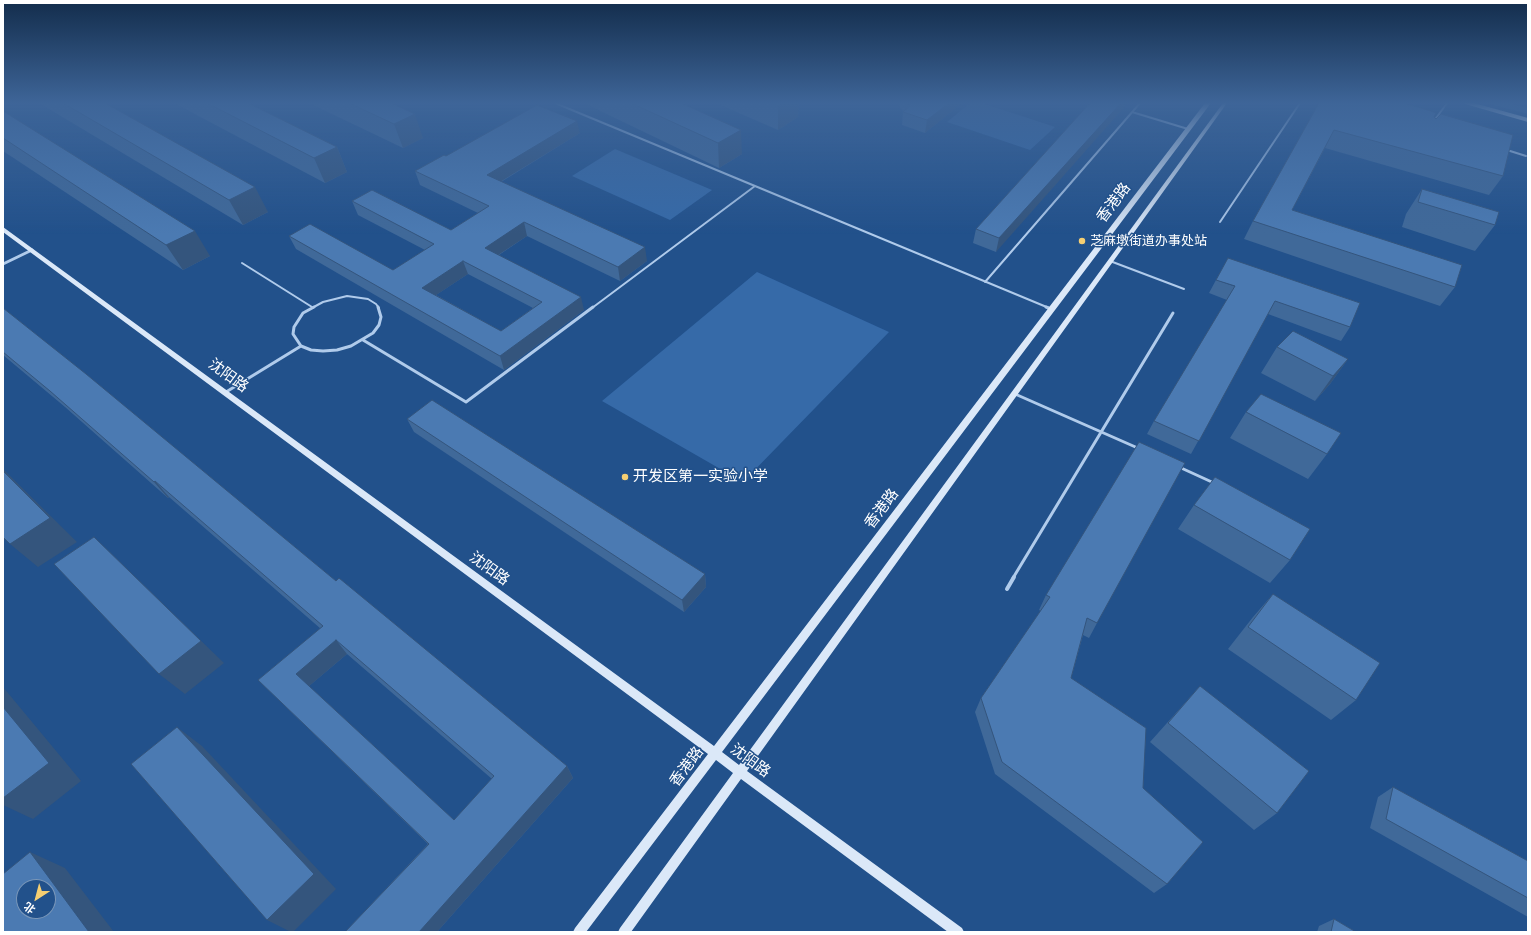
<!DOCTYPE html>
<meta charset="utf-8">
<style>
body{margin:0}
#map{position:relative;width:1531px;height:935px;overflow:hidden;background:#22518b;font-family:"Space Grotesk","Noto Sans SC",sans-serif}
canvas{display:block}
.frame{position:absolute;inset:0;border:4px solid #fff;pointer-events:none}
.north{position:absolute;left:16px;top:879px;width:40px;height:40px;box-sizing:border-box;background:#22518b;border:1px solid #7a97b9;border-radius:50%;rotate:216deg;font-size:11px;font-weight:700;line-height:16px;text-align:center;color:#fff}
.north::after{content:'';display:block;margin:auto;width:14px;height:18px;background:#f6cf72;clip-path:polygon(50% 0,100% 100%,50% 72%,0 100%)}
</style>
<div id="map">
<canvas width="1531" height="935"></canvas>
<div class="frame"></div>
<div class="north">北</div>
</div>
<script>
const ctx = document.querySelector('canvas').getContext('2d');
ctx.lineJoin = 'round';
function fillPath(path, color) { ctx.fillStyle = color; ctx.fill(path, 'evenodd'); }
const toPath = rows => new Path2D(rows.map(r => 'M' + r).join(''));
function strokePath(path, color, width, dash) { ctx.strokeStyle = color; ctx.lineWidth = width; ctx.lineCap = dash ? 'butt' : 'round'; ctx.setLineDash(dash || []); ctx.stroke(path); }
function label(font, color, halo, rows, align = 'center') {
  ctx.font = font + ' "Space Grotesk","Noto Sans SC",sans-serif'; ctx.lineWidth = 3; ctx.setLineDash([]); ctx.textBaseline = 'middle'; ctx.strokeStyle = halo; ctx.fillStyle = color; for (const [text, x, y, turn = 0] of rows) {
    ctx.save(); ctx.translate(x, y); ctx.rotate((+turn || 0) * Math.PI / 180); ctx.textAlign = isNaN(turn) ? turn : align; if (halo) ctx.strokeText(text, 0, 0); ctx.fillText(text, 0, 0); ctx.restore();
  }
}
const green = toPath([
 [970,103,982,103,1055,127,1030,150,947,122],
 [1486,103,1509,103,1528,108,1528,114],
 [615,149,712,190,670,220,572,176],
 [757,272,889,332,743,482,602,401]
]);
const laneFar2 = toPath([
 [555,103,1049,308],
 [1132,112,1188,129],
 [1434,121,1447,103],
 [1507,150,1526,156],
 [1220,222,1300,103],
 [1110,261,1184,289],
 [242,263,312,307],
 [985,282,1140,103],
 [312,308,323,302,347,296,368,299,376,304,379,308],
 [592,308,755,186]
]);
const laneFar1 = toPath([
 [314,307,303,313,294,327,293,334,301,346,311,350,323,351,337,350,351,346,373,333,379,325,381,317,378,307],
 [1046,307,1051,309],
 [363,340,466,402,593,307],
 [226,392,301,346],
 [1015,394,1140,449],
 [1179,467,1214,483],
 [1013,578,1173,313]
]);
const lane = toPath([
 [1007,589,1014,577]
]);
const street = toPath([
 [3,264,32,250]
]);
const secondary = toPath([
 [1205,103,1211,103,722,752,739,765,1223,103,1227,103,747,771,962,928,964,932,948,932,741,779,631,932,618,932,620,928,733,773,716,760,586,932,573,932,575,928,708,754,3,232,3,227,714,746,1205,103]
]);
const primary = toPath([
 [1464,103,1474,103,1528,118,1528,122,1465,104,1464,103]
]);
const wall = toPath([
 [39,103,105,103,268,212,243,225],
 [174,103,248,103,337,147,347,172,325,183],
 [309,103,391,103,423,138,403,148],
 [587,103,681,103,742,154,719,168,588,105],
 [716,103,799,103,798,117,778,130],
 [899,103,962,103,925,133,902,125,903,112,899,106],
 [1090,103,996,252,973,243,976,229],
 [1319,103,1436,119,1503,176,1489,195,1325,148,1292,210,1455,287,1440,306,1244,239,1253,221],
 [3,111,210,256,183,270,3,151],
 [580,133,501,182,647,261,620,281,527,236,499,255,584,310,504,370,296,249,289,236,393,270,425,250,358,215,352,201,451,230,478,213,420,185,415,171,446,156],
 [468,274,533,308,501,331,436,295],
 [1422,189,1495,225,1475,251,1402,227,1406,214],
 [1216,280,1350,327,1341,341,1268,314,1191,454,1147,434,1154,421,1227,300,1209,293],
 [3,308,336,581,567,766,573,778,437,932,345,932,428,844,258,680,321,629,169,497,168,498,65,407,3,355],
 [347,654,492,779,454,820,309,686],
 [1277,347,1348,359,1330,384,1315,401,1261,373],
 [1246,412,1327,454,1308,479,1230,438],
 [407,419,705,574,706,587,684,612,414,432],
 [1194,505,1290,560,1270,583,1178,529],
 [1273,594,1356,700,1331,720,1228,649,1253,617],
 [1046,595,1097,623,1089,638,1083,635,1071,678,1143,788,1167,884,1154,893,995,774,975,712,981,698,1041,611,1039,610],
 [1200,686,1277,813,1254,830,1150,742],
 [1393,787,1528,861,1528,917,1370,828,1378,797],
 [1334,919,1356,932,1317,932,1319,926]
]);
const shadedWall = toPath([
 [783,103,799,103,798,117,778,130,778,106],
 [949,103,962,103,925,133,927,120],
 [1121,103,1128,103,996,252,999,238],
 [415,114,423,138,403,148,394,124],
 [577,121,580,133,490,188,487,175],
 [741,130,742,154,719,168,718,143],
 [337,147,347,172,325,183,314,158],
 [255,187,268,212,243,225,229,200],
 [524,222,527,236,489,261,485,248],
 [195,231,210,256,183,270,166,245],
 [645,247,647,261,620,281,618,267],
 [463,261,468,274,427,301,422,288],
 [581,297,584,310,504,370,500,356],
 [1348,359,1330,384,1315,401,1333,376],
 [3,469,77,542,38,567,10,544],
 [155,481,169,497,168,498,154,482],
 [94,537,224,663,185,694,159,674],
 [705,574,706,587,684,612,682,600],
 [336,640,347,654,308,687,296,674],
 [3,687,81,781,33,819,3,805],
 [177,727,202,746,336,889,293,932,291,932,267,920],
 [567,766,573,778,437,932,419,932],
 [30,852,65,868,114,932,89,932]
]);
const building = toPath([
 [63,103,105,103,255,187,229,200,63,103],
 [207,103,248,103,337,147,314,158,207,103],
 [349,103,391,103,415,114,394,124,349,103],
 [631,103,681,103,741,130,718,143,631,103],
 [772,103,783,103,778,106,772,103],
 [908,103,949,103,927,120,903,112,910,106,908,103],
 [1090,103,1121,103,999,238,976,229,1090,103],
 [1319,103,1404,103,1431,111,1436,113,1434,117,1436,119,1441,114,1513,135,1503,176,1334,130,1292,210,1462,265,1455,287,1253,221,1319,103],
 [537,105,577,121,487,175,645,247,618,267,524,222,485,248,581,297,500,356,289,236,310,224,393,270,434,244,352,201,372,190,451,230,489,206,415,171,444,155,446,156,537,105],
 [463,261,542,302,501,331,422,288,463,261],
 [3,111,195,231,166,245,3,138,3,111],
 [1422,189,1499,212,1495,225,1418,202,1422,189],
 [1228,258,1360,303,1350,327,1275,301,1199,441,1154,421,1235,286,1216,280,1228,258],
 [3,308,86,374,336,581,339,578,567,766,419,932,345,932,429,844,258,680,323,626,155,481,154,482,50,391,3,352,3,308],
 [336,640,494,776,454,820,296,674,336,640],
 [1293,331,1348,359,1333,376,1277,347,1293,331],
 [1261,394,1341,433,1327,454,1246,412,1261,394],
 [432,400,705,574,682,600,407,419,432,400],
 [1139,442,1185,463,1097,623,1087,618,1071,678,1146,728,1143,788,1203,842,1167,884,1002,762,981,698,1050,597,1046,595,1139,442],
 [3,471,50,518,10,544,3,537,3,471],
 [1215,477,1310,529,1290,560,1194,505,1215,477],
 [94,537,201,641,159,674,54,564,94,537],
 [1273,594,1380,663,1356,700,1248,627,1273,594],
 [1200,686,1309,771,1277,813,1168,723,1200,686],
 [3,707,49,763,3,798,3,707],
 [177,727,314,874,267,920,131,764,177,727],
 [1393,787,1528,861,1528,898,1386,819,1393,787],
 [30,852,89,932,3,932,3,874,30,852],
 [24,887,48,887,48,911,24,911,24,887],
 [1334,919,1356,932,1331,932,1334,919]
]);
const markers = [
 [1082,241,4,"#f6cf72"],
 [625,477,4,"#f6cf72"]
];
const farPoinames = [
 ["芝麻墩街道办事处站",1090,241]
];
const streetNames = [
 ["香港路",1114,203,-53],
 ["沈阳路",228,376,36],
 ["香港路",882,509,-53],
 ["沈阳路",489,569,36],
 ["沈阳路",750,761,36],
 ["香港路",687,767,-53]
];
const poiNames = [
 ["开发区第一实验小学",633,477]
];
fillPath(green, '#366aa8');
strokePath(laneFar2, '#b0cbeb', 2);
strokePath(laneFar1, '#b0cbeb', 3);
strokePath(lane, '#b0cbeb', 4);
strokePath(street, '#b0cbeb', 3);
fillPath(secondary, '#dbe8f8');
fillPath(primary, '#f4f8fe');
fillPath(wall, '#406999');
fillPath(shadedWall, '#34557d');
fillPath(building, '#4b7ab2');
strokePath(building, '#34557d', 1);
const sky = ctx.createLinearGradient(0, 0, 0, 234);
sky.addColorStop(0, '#132d4c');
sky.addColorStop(0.44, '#3e6598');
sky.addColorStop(1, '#3e659800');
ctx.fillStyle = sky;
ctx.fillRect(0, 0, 1531, 234);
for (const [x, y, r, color] of markers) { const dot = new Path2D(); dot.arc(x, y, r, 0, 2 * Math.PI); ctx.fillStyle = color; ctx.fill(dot); strokePath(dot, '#22518b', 1.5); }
label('13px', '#fff', '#22518b', farPoinames, 'left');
label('15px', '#fff', '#22518b', streetNames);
label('15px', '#fff', '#22518b', poiNames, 'left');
</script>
